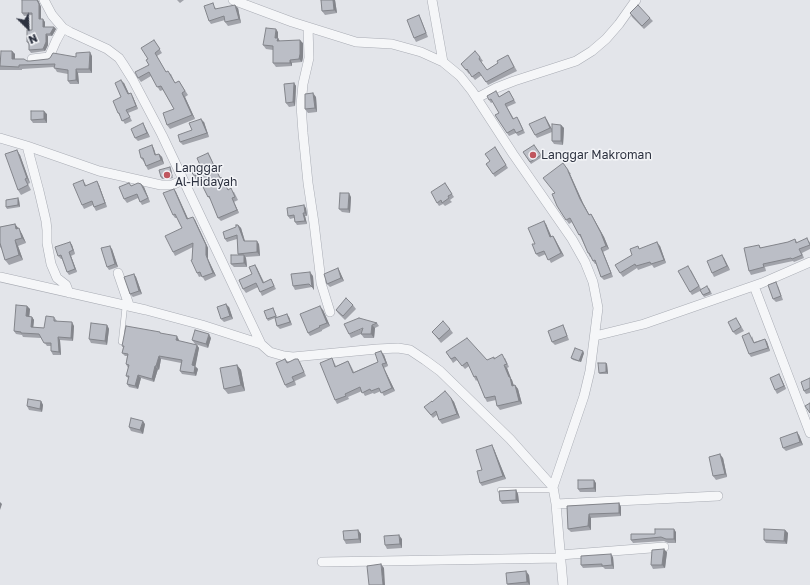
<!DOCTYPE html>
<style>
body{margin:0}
#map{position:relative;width:810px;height:585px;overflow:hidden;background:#e3e5ea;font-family:"Golos Text",sans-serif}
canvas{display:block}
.north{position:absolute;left:8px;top:8px;width:40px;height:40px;-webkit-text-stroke:3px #f3f4f7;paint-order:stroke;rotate:156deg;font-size:11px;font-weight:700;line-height:16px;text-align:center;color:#2d3240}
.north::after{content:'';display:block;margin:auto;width:14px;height:18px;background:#2d3240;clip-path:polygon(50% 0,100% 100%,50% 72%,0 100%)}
</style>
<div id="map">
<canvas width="810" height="585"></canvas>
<div class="north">N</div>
</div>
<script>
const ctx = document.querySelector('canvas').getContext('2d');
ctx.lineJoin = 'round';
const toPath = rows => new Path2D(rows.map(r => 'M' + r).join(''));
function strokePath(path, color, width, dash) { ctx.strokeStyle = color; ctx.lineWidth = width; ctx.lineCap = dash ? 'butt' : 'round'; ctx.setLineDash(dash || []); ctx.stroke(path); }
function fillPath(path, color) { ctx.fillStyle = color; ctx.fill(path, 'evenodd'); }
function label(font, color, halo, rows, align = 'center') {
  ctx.font = font + ' "Golos Text",sans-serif'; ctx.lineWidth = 3; ctx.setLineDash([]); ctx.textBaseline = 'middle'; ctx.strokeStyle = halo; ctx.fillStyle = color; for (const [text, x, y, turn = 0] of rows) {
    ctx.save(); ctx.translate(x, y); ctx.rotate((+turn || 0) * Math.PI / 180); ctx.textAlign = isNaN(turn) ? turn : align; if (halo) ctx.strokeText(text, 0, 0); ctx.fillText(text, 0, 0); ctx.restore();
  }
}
const service = toPath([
 [121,342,125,305],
 [500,490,554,490]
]);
const minor = toPath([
 [44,0,52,15,63,28,70,32,107,49,119,58,123,64,133,80,162,135,261,344,270,352,284,356,293,357,377,349,398,348,410,350,425,360,440,371,510,439,553,487,556,504,563,585],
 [233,0,292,22,356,42,392,44,421,52,443,62,460,76,472,91,513,154,572,239,585,262,593,282,598,308,590,371,584,396,553,487],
 [432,0,443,62],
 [308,27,309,58,303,84,301,105,303,133,308,183,314,223,320,273,321,283,330,312],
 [32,59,49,57,56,41,63,28],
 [477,98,496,88,514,81,576,61,592,51,606,39,619,24,636,0],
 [0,138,27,146,99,171,161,185,172,185,183,180],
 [27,146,39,191,46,221,47,230,47,243,51,264,57,278,66,285,69,293],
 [118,273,129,305],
 [0,277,146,310,202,325,261,344],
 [754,286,810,433],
 [595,336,644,324,762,283,810,262],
 [556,504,718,496],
 [560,555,664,547],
 [322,562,561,558]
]);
const wall = toPath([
 [22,0,38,0,41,7,41,19,45,22,45,27,54,27,56,29,52,36,48,36,48,45,45,51,31,53,29,50,29,45,27,42,32,30,32,15,24,16,22,13],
 [177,0,184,0,180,3],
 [321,0,335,0,337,13,325,15,322,11],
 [215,7,216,9,238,8,241,23,228,26,225,22,225,20,211,24,209,21],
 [630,13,650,18,653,21,644,29,632,17],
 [419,15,421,19,428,37,416,42,414,38],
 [278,32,278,38,280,41,303,43,303,57,302,62,292,63,292,66,276,67,273,63,273,50,266,49,263,45],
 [154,40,162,53,157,56,166,72,171,74,175,83,179,81,188,95,185,97,195,119,170,129,167,125,174,109,163,90,160,91,151,76,141,82,138,78,149,65,148,59],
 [12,51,15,54,15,59,30,61,76,57,92,56,92,73,78,73,79,84,70,84,68,81,68,74,57,72,54,67,22,69,22,70,0,70,0,59],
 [508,55,517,71,488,85,482,75,475,80,469,73,469,74,461,64,480,57,483,61,481,62,487,70,498,63],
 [124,83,129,94,133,97,138,109,128,113,132,121,125,124,118,113],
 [294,83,296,86,295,106,289,107,286,103],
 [509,91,516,103,507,107,514,119,519,120,525,133,518,136,516,133,509,136,495,115,499,113,493,102,491,103,489,100,498,94,499,97],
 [316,97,317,112,308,113,305,109],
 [47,114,47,123,33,123,31,120],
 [545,117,547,120,552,130,561,125,564,128,563,145,554,144,552,141,552,132,537,138,535,135],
 [204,122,209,137,183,145,180,142,192,130],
 [143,123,150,137,138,141,135,138],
 [152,145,154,149,156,155,159,154,162,157,164,164,148,170,144,162,141,158],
 [534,145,542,157,531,164,523,152],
 [495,147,508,168,495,177,486,164,490,161],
 [208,153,210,156,220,178,221,177,224,181,228,190,234,192,238,200,234,202,239,213,221,221,218,218,211,200,208,197,199,179,196,180,194,176,200,165],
 [20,155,30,183,28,184,31,190,21,195,18,190],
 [563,163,571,174,570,174,583,203,589,214,591,214,593,217,604,237,609,249,603,252,613,277,604,280,601,277,596,264,595,264,593,261,591,257,590,257,588,253,581,238,579,235,572,222,569,224,564,217,554,193],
 [170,167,171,169,173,178,169,179,162,179,161,177],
 [83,180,86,185,99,185,107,207,96,211,93,205,84,209,82,205],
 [445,183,454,197,450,200,452,202,445,206,443,204,439,206,437,203],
 [141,184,144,187,150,202,142,205,138,198,127,203,124,199,131,186],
 [174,189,176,192,188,219,195,220,208,248,208,259,216,276,205,281,202,276,199,277,197,273,192,260,193,247,175,256,173,252,182,228,177,218,175,218,173,215],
 [351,197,350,213,342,212,339,209],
 [19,200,20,207,7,209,6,207],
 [306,208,307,216,305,216,307,224,297,225,295,222,294,218,290,219,288,216],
 [15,224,22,234,26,243,18,246,23,260,9,265,5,260,1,247,0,248,0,227],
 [546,224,551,237,553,236,555,239,564,256,551,263,546,254,539,257,536,254,535,244],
 [238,225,241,228,245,241,259,244,260,256,245,257,246,258,247,267,234,267,231,264,238,255,238,254,237,239,227,242,225,239],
 [795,239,797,242,809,241,810,243,810,249,802,253,804,258,794,262,793,261,765,267,766,271,751,275,749,271,759,245,761,248,788,242],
 [70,242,72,245,75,254,71,256,77,272,69,275,67,272,62,259,61,259,58,256],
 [660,246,666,263,654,268,652,265,638,270,637,268,623,277,620,273,632,255,640,249],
 [112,249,118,267,109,270,107,267],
 [724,258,730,270,714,277,712,273],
 [255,265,257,268,264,282,271,279,276,289,262,296,258,287,246,293,243,289,252,274],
 [338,268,340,272,344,281,330,287,327,284],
 [691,270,701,289,709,288,712,294,704,297,700,291,692,295,690,292],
 [134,274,136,277,142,294,133,297,130,294],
 [313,276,314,290,312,287,295,290,293,286],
 [778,286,783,300,776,302,773,299],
 [353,305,356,309,345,320,338,313,336,310],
 [27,306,30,309,29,316,32,317,34,320,33,327,44,328,54,317,57,321,56,322,74,326,73,341,60,340,61,355,53,355,51,351,51,346,47,346,41,338,23,337,22,335,16,334,14,331],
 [229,307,233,319,224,322,221,319],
 [273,308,277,317,289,317,292,325,280,329,277,326,275,318,268,321,267,319],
 [323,310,330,326,322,330,322,331,310,336,308,333],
 [738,321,744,331,736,335,733,332],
 [377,323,379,326,375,328,374,338,364,338,361,334,351,338,349,334],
 [107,325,109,329,107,345,91,343,89,339],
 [563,325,565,329,569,340,555,345,552,342],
 [450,329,453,333,441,343,432,332],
 [162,334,179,340,179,341,197,345,199,348,195,366,198,369,196,376,182,374,180,371,181,363,161,359,159,370,158,369,154,382,141,378,138,389,129,387,127,384,128,378,126,376,128,368,126,364,127,356,125,356,122,353,123,347,122,346],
 [752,336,754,342,765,339,767,342,770,351,751,357,749,354],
 [211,338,208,348,195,344,192,340],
 [446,352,487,360,495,358,505,358,509,367,507,368,510,377,512,380,514,386,515,385,518,389,522,404,500,410,497,406,496,400,487,402,485,398,477,380,476,381,474,377,469,366,465,369,457,360,453,363],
 [584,353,581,362,573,360,571,358],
 [384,355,388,366,384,368,395,391,384,396,381,391,374,394,373,393,365,396,362,391,348,397,349,399,337,404,335,400,332,358,336,366,348,361,350,364,354,372,378,362],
 [285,359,288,362,300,362,306,376,295,381,296,385,287,388,285,385],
 [606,363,607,364,608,374,600,374,599,373],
 [237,365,241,370,245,391,228,394,224,389],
 [779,374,781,378,786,389,777,394,775,390],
 [810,378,810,393,806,394,804,391],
 [451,398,454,402,460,418,442,424,439,420,437,415,433,418,424,407],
 [41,401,43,405,42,412,29,410,27,406],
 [145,424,143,434,131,431,129,427],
 [799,435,803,445,786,451,783,448],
 [494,449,506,479,482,486,480,483,482,470],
 [723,458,727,477,716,480,713,476],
 [596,483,596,492,580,492,578,489],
 [516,490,518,494,519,503,502,504,500,501],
 [619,503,621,507,621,516,591,518,591,530,571,532,568,529,567,506],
 [358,530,361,534,361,543,346,544,344,540],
 [785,530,788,533,787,544,766,543,764,540],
 [676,532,676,543,668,543,664,541,633,543,631,540,655,534],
 [402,539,402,548,387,549,385,545],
 [667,552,665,568,653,569,651,565],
 [613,557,614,569,605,569,603,567,583,568,581,565],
 [529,575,530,585,508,585,507,584]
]);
const shadedWall = toPath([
 [37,0,38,0,41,7,41,22,39,19],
 [333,0,335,0,337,13,334,10],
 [235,5,238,8,241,23,239,19],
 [43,19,45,22,45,30,43,27],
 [54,27,56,29,52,36,50,34],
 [276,29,278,32,278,38,280,42,280,45,275,38],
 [46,34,48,36,48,45,45,51,43,49],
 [300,40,303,43,303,57,302,62,299,59],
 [12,51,15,54,15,62,12,59],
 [90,52,92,56,92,73,89,69],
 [290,60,292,63,292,66,290,63],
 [76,69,78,73,79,84,76,80],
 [121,80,124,83,131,98,128,94],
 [294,83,296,86,295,106,293,102],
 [131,93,133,97,138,109,136,106],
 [182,93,185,97,195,119,192,115],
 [313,93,316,97,317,112,315,108],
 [44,111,47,114,47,123,44,119],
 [545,117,547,120,553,131,550,128],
 [201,119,204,122,209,137,207,133],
 [143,123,150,137,147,133],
 [561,125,564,128,563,145,561,141],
 [152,145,154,149,157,159,155,155],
 [17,150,20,155,30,183,27,178],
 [159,154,162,157,164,164,161,160],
 [568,171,570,174,583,203,591,218,580,199],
 [97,181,99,185,107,207,105,203],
 [141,184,144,187,150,202],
 [174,189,176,192,190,223,187,219],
 [349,193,351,197,350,213,348,209],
 [18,198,19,200,20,207,18,205],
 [232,198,234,202,239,213,237,210],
 [304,205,306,208,307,216,305,213],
 [303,213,305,216,307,224,305,221],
 [591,214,604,237,609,249,606,246],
 [193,217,195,220,208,248,208,259,216,276,213,273,206,255],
 [544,221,546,224,553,240,550,237],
 [15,224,19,229,16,229],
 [238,225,241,228,246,245,244,241],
 [19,228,22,234,26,243,22,238],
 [553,236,555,239,564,256,561,253],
 [15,240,18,246,23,260,19,255],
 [257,241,259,244,260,256,257,252],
 [70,242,72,245,75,254,73,250],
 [657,242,660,246,666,263,664,260],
 [110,246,112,249,118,267,115,264],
 [601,248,603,252,613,277,611,273],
 [69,252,71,256,77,272,75,269],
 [244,255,246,258,247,267,244,263],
 [722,255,724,258,730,270,727,266],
 [255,265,257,268,265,286,263,283],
 [338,268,340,272,344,281,341,278],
 [310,272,313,276,314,290,312,287],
 [134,274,136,277,142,294,139,291],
 [226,304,229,307,233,319,230,316],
 [27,306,30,309,29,320,26,316],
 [320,306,323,310,330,326,327,323],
 [287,314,289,317,292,325,290,322],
 [32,317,34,320,33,330,31,327],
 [72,322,74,326,73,341,71,338],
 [107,325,109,329,107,345,105,341],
 [372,325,375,328,374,338,371,334],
 [209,334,211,338,208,348,206,344],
 [177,336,179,340,178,344,176,340],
 [58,337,60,340,61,355,59,352],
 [765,339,767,342,770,351,768,348],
 [197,345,199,348,195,369,192,365],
 [381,351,384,355,388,366,386,363],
 [583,351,584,353,581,362,579,361],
 [159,356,161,359,159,370,156,366],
 [606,363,607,364,608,374,606,372],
 [382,364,384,368,395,391,392,388],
 [237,365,241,370,245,391,241,385],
 [504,365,507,368,511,378,510,377,512,380,515,389,512,386],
 [155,366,158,369,154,382,152,379],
 [195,366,198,369,196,376,194,373],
 [779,374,781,378,786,389,784,386],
 [138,375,141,378,138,389,135,386],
 [515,385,518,389,522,404,519,401],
 [451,398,454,402,460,418,457,414],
 [41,401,43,405,42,412,40,409],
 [143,421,145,424,143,434,140,430],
 [797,432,799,435,803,445,800,442],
 [492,445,494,449,506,479,503,476],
 [720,454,723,458,727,477,725,474],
 [594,480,596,483,596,492,594,488],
 [516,490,518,494,519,503,516,500],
 [0,502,2,504,0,510],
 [619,503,621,507,621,516,619,513],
 [589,514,591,518,591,530,588,526],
 [674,529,676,532,676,543,674,539],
 [358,530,361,534,361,543,359,539],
 [785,530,788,533,787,544,784,541],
 [399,535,402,539,402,548,400,544],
 [664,549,667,552,665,568,662,565],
 [611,554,613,557,614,569,612,565],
 [381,564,384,568,385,585,383,585],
 [526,571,529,575,530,585,527,582]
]);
const building = toPath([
 [22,0,37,0,39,4,39,19,43,19,43,27,54,27,50,34,46,34,46,42,43,49,29,50,29,42,27,42,27,30,32,30,32,13,22,13,22,0],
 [321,0,333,0,334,10,322,11,321,0],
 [213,3,215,9,235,5,239,19,225,22,224,16,209,21,204,6,213,3],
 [638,5,650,18,642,26,630,13,638,5],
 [419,15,426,33,414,38,407,20,419,15],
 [266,28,276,29,275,38,278,38,277,41,300,40,300,54,299,59,290,60,290,63,273,63,273,46,263,45,266,28],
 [154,40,160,49,155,53,166,72,168,71,175,83,179,81,185,91,182,93,192,115,167,125,163,113,174,109,161,86,157,87,149,72,138,78,135,72,149,65,146,60,148,59,141,48,154,40],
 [1,51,12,51,12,59,24,59,27,61,30,61,48,59,50,58,53,53,76,57,76,53,90,52,89,69,76,69,76,80,68,81,68,70,54,68,55,64,19,65,19,67,0,66,1,51],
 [475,51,480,57,479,59,487,70,498,63,497,61,508,55,514,67,486,82,479,72,472,77,467,69,466,70,461,64,475,51],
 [121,80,128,94,131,93,136,106,126,110,130,117,122,121,119,113,118,113,113,101,121,97,115,83,121,80],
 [294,83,293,102,286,103,284,84,294,83],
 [496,91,499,97,509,91,514,100,505,104,513,119,517,117,523,130,516,133,514,129,507,133,495,115,499,113,491,99,489,100,487,96,496,91],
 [313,93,315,108,305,109,305,94,313,93],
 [31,111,44,111,44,119,31,120,31,111],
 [545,117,550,128,535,135,529,124,545,117],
 [201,119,207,133,180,142,178,135,192,130,189,123,201,119],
 [143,123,147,133,135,138,131,129,143,123],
 [552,124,561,125,561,141,552,141,552,124],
 [152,145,155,155,159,154,161,160,146,166,143,158,141,158,139,150,152,145],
 [534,145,541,155,530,162,523,152,534,145],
 [495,147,506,165,493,174,486,164,490,161,485,154,495,147],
 [17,150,27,178,25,179,28,185,18,190,5,154,17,150],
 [208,153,220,178,221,177,228,190,231,188,235,197,232,198,237,210,218,218,209,196,208,197,197,175,194,176,190,169,200,165,197,158,208,153],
 [563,163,568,170,568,171,580,199,589,215,591,214,601,233,606,246,601,248,611,273,601,277,595,260,593,261,589,253,588,253,580,234,579,235,570,218,566,220,564,217,557,206,552,194,555,193,543,178,563,163],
 [170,167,172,176,168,177,161,177,159,170,170,167],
 [83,180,85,186,97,181,105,203,94,207,92,201,82,205,73,184,83,180],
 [129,183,131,186,138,183,141,184,148,198,140,202,137,194,124,199,119,187,129,183],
 [445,183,452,194,448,196,449,198,442,203,441,200,437,203,431,192,445,183],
 [174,189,187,219,193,217,206,245,206,255,213,273,202,277,200,272,197,273,191,260,192,260,193,243,173,252,165,236,182,228,175,214,173,215,163,193,174,189],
 [340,193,349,193,348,209,339,209,340,193],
 [18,198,18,205,6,207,6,200,18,198],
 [304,205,305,213,303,213,305,221,295,222,294,215,288,216,287,208,304,205],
 [544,221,550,237,553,236,561,253,548,260,544,251,536,254,532,244,535,244,528,228,544,221],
 [15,224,16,229,19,228,22,238,15,240,19,255,5,260,0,243,0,227,15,224],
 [236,225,238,225,244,241,257,241,257,252,238,254,237,235,225,239,223,232,236,227,236,225],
 [807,238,810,245,799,249,802,255,792,259,791,258,763,264,764,267,749,271,744,248,759,245,760,248,788,242,795,239,796,243,807,238],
 [70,242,73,250,69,252,75,269,67,272,61,255,58,256,55,247,70,242],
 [657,242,664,260,651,264,650,262,636,266,635,264,620,273,615,265,632,255,630,249,638,246,639,249,657,242],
 [110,246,115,264,107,267,101,248,110,246],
 [231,255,244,255,244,263,231,264,231,255],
 [722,255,727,266,712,273,707,261,722,255],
 [255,265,263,283,271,279,274,286,260,292,256,283,243,289,239,280,252,274,249,267,255,265],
 [688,266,699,286,690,292,678,271,688,266],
 [338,268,341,278,327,284,324,274,338,268],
 [310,272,312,287,309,284,293,286,291,274,310,272],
 [134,274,139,291,130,294,124,277,134,274],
 [776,282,781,296,773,299,768,285,776,282],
 [707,286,710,292,703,295,700,290,707,286],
 [346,298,353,305,343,316,336,310,346,298],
 [226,304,230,316,221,319,217,307,226,304],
 [16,305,27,306,26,316,32,317,31,327,44,328,46,316,54,317,54,321,72,322,71,338,58,337,59,352,51,351,51,343,44,343,39,334,21,333,21,332,14,331,16,305],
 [320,306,327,323,319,326,320,327,308,333,300,314,320,306],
 [273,308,276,316,267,319,264,311,273,308],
 [287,314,290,322,277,326,275,318,287,314],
 [359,318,377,323,372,325,371,334,361,334,363,328,349,334,344,324,359,318],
 [736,318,741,327,733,332,728,322,736,318],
 [443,321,450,329,439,339,432,332,443,321],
 [91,323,107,325,105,341,89,339,91,323],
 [563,325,567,336,552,342,548,331,563,325],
 [126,326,160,332,160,333,177,336,176,340,197,345,192,365,195,366,194,373,180,371,182,360,159,356,156,366,155,366,152,379,138,375,135,386,127,384,129,376,126,376,129,365,126,364,128,354,122,353,124,346,122,346,126,326],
 [195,330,209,334,206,344,192,340,195,330],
 [749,333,754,343,765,339,768,348,749,354,742,336,749,333],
 [467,338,487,360,494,357,494,359,502,354,507,364,504,365,509,377,510,377,512,386,515,385,519,401,497,406,495,396,485,398,476,376,474,377,467,362,462,366,455,357,451,359,446,352,467,338],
 [575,348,583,351,579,361,571,358,575,348],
 [381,351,386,363,382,364,392,388,381,393,379,388,371,391,370,389,362,393,360,387,345,394,346,396,335,400,320,363,332,358,335,367,348,361,353,373,378,362,375,353,381,351],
 [285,359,287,363,295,359,298,359,304,372,292,377,294,381,285,385,276,363,285,359],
 [598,363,606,363,606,372,599,373,598,363],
 [237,365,241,385,224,389,220,368,237,365],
 [779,374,784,386,775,390,770,378,779,374],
 [810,378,810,388,804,391,801,382,810,378],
 [445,391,451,398,457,414,439,420,436,411,431,415,424,407,432,401,432,402,445,391],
 [28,399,41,401,40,409,27,406,28,399],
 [810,403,810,413,805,406,810,403],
 [131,418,143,421,140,430,129,427,131,418],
 [797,432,800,442,783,448,780,438,797,432],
 [492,445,503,476,480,483,477,471,482,470,476,450,492,445],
 [720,454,725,474,713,476,709,457,720,454],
 [578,480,594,480,594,488,578,489,578,480],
 [516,490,516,500,500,501,499,491,516,490],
 [619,503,619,513,589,514,588,526,568,529,567,506,619,503],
 [655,529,674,529,674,539,666,539,661,537,631,540,631,534,655,534,655,529],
 [764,529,785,530,784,541,764,540,764,529],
 [358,530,359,539,344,540,343,531,358,530],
 [399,535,400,544,385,545,384,536,399,535],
 [664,549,662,565,651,565,652,550,664,549],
 [611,554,612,565,602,566,602,564,581,565,581,556,611,554],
 [381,564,383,585,369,585,367,566,381,564],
 [526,571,527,582,507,584,506,573,526,571]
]);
const markers = [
 [533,155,4,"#c0575f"],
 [167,175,4,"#c0575f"]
];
const poiNames = [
 ["Langgar Makroman",541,155],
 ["Langgar",175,168],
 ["Al-Hidayah",175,182]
];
strokePath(service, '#a9acb4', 5.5);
strokePath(minor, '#a9acb4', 10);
strokePath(service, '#f5f6f8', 4.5);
strokePath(minor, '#f5f6f8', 9);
fillPath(wall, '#a1a3aa');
fillPath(shadedWall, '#83858b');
fillPath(building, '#bbbec6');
strokePath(building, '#83858b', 1);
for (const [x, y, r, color] of markers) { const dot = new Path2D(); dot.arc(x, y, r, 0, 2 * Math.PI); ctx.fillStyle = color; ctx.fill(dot); strokePath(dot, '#f3f4f7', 1.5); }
label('12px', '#2d3240', '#f3f4f7', poiNames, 'left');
</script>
